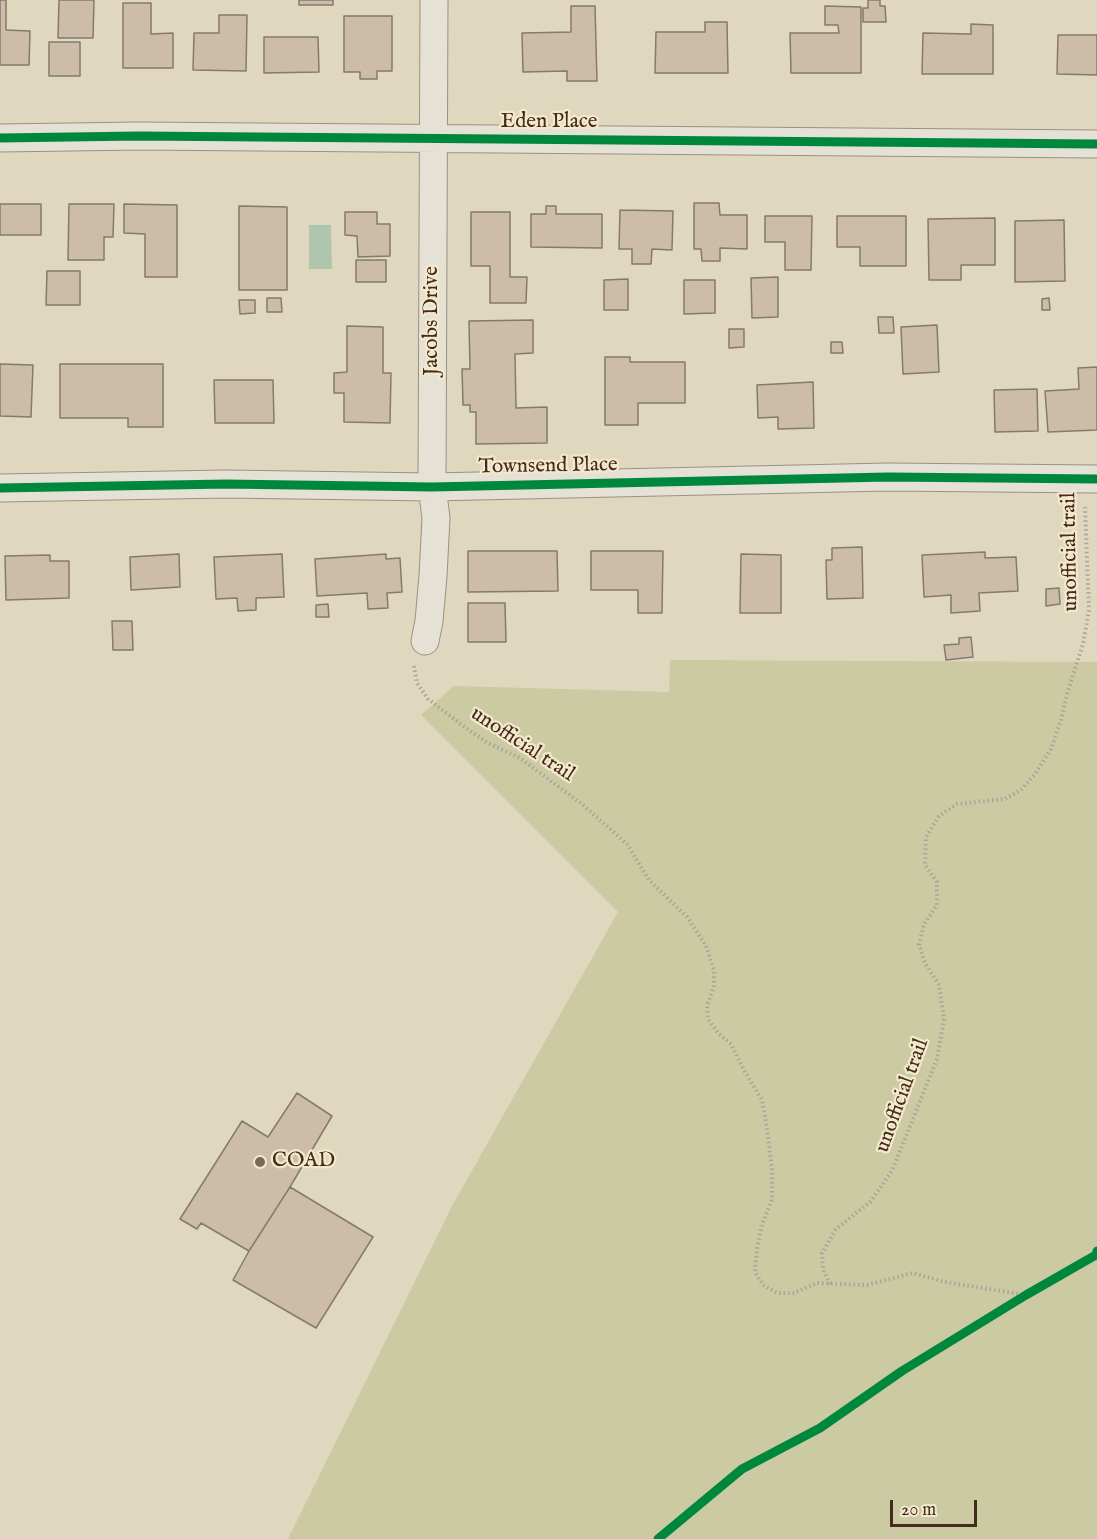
<!DOCTYPE html>
<style>
body{margin:0}
#map{position:relative;width:1097px;height:1539px;overflow:hidden;background:#e0d7bf;font-family:"IM FELL English",serif}
canvas{display:block}
.scale{position:absolute;left:890px;top:1500px;width:87px;height:27px;box-sizing:border-box;border:3px solid #442b1d;border-top:0;padding-left:8px;font-size:18px;line-height:21px;white-space:nowrap;color:#442b1d;-webkit-text-stroke:4px #f4e9cc;paint-order:stroke}
</style>
<div id="map">
<canvas width="1097" height="1539"></canvas>
<div class="scale">20 m</div>
</div>
<script>
const ctx = document.querySelector('canvas').getContext('2d');
ctx.lineJoin = 'round';
function fillPath(path, color) { ctx.fillStyle = color; ctx.fill(path, 'evenodd'); }
const toPath = rows => new Path2D(rows.map(r => 'M' + r).join(''));
function strokePath(path, color, width, dash) { ctx.strokeStyle = color; ctx.lineWidth = width; ctx.lineCap = dash ? 'butt' : 'round'; ctx.setLineDash(dash || []); ctx.stroke(path); }
function label(font, color, halo, rows, align = 'center') {
  ctx.font = font + ' "IM FELL English",serif'; ctx.lineWidth = 4.5; ctx.setLineDash([]); ctx.textBaseline = 'middle'; ctx.strokeStyle = halo; ctx.fillStyle = color; for (const [text, x, y, turn = 0] of rows) {
    ctx.save(); ctx.translate(x, y); ctx.rotate((+turn || 0) * Math.PI / 180); ctx.textAlign = isNaN(turn) ? turn : align; if (halo) ctx.strokeText(text, 0, 0); ctx.fillText(text, 0, 0); ctx.restore();
  }
}
const green = toPath([
 [670,660,1097,662,1097,1539,288,1539,452,1206,618,912,421,715,454,686,669,692]
]);
const water = toPath([
 [309,225,331,225,332,269,309,269]
]);
const building = toPath([
 [0,0,6,0,6,30,30,31,29,65,0,65,0,0],
 [59,0,94,0,93,38,58,38,59,0],
 [299,0,333,0,333,5,299,5,299,0],
 [868,0,880,0,880,6,885,6,886,22,863,22,863,8,868,8,868,0],
 [123,3,151,3,151,34,173,33,173,68,123,68,123,3],
 [571,6,595,6,597,81,567,81,567,71,523,72,522,33,571,32,571,6],
 [825,6,861,7,861,73,791,73,790,33,839,33,838,25,825,25,825,6],
 [219,15,247,15,246,71,193,70,194,33,219,33,219,15],
 [344,16,392,16,392,71,377,71,377,79,360,79,360,72,344,72,344,16],
 [705,22,727,22,728,73,655,73,656,32,705,32,705,22],
 [971,24,993,25,993,74,922,74,923,33,971,34,971,24],
 [1058,35,1097,35,1097,75,1057,74,1058,35],
 [264,37,318,37,319,72,264,73,264,37],
 [49,42,80,42,80,76,49,76,49,42],
 [694,203,719,203,720,215,747,215,747,249,720,248,720,261,702,261,701,249,694,249,694,203],
 [0,204,41,204,41,235,0,235,0,204],
 [69,204,114,204,113,237,104,237,104,260,68,260,69,204],
 [124,204,177,205,177,277,145,277,145,234,124,233,124,204],
 [239,206,287,207,287,290,239,290,239,206],
 [546,206,556,206,556,214,602,214,602,248,531,247,531,214,546,214,546,206],
 [620,210,673,211,672,250,652,249,651,264,632,264,632,249,619,249,620,210],
 [345,212,377,212,377,224,390,224,390,256,358,257,357,236,345,235,345,212],
 [471,212,510,212,510,277,527,277,526,303,490,303,490,266,471,266,471,212],
 [765,216,812,216,811,270,785,270,785,242,765,242,765,216],
 [837,216,906,216,906,266,860,266,860,247,837,247,837,216],
 [995,218,995,265,961,265,961,280,929,280,928,219,995,218],
 [1064,220,1065,281,1015,282,1015,221,1064,220],
 [356,260,386,260,386,282,356,282,356,260],
 [47,271,80,271,80,305,46,305,47,271],
 [778,277,778,317,752,318,751,278,778,277],
 [628,279,628,310,604,310,604,280,628,279],
 [684,280,715,280,715,313,684,314,684,280],
 [267,298,281,298,282,312,267,312,267,298],
 [1049,298,1050,310,1042,310,1042,299,1049,298],
 [239,300,255,300,255,313,240,314,239,300],
 [878,317,893,317,894,333,879,333,878,317],
 [533,320,533,353,515,354,516,408,547,407,547,443,476,444,476,412,470,412,470,405,463,405,462,369,470,369,469,321,533,320],
 [937,325,939,372,903,374,901,327,937,325],
 [347,326,383,327,383,373,391,373,390,423,344,422,344,393,334,393,334,373,347,372,347,326],
 [729,329,744,329,744,347,729,348,729,329],
 [831,342,842,342,843,353,831,353,831,342],
 [605,357,630,357,630,362,685,362,685,403,638,403,638,425,605,425,605,357],
 [0,364,33,365,31,417,0,416,0,364],
 [60,364,163,364,163,427,128,427,128,418,60,418,60,364],
 [1097,367,1097,430,1048,432,1045,391,1079,389,1078,368,1097,367],
 [214,380,273,380,274,423,215,423,214,380],
 [813,382,814,428,778,429,778,417,758,418,757,385,813,382],
 [1037,389,1038,431,995,432,994,390,1037,389],
 [862,547,863,598,827,599,826,560,832,560,832,548,862,547],
 [468,551,557,551,558,591,468,592,468,551],
 [591,551,663,551,662,613,638,613,638,590,591,590,591,551],
 [985,552,985,558,1016,557,1018,591,979,593,980,611,951,613,951,595,924,597,922,555,985,552],
 [179,554,180,587,131,590,130,557,179,554],
 [282,554,284,597,256,598,256,610,238,611,237,598,216,599,214,557,282,554],
 [386,554,386,559,400,558,402,592,387,593,388,608,368,609,367,593,317,596,315,559,386,554],
 [741,554,781,555,781,613,740,613,741,554],
 [50,555,50,561,69,561,69,598,6,600,5,556,50,555],
 [1059,588,1060,604,1046,606,1046,589,1059,588],
 [468,603,505,603,506,642,468,642,468,603],
 [328,604,329,617,316,617,316,605,328,604],
 [112,621,132,621,133,650,113,650,112,621],
 [971,637,973,657,946,660,944,645,959,644,959,638,971,637],
 [297,1093,332,1116,290,1187,249,1251,201,1223,197,1229,180,1219,242,1121,268,1137,297,1093],
 [290,1187,373,1237,316,1328,233,1280,249,1251,290,1187]
]);
const path = toPath([
 [414,666,417,683,428,699,470,731,488,743,520,758,583,805,627,844,649,880,687,917,706,946,714,970,714,987,707,1005,708,1019,718,1033,731,1044,745,1072,762,1100,767,1128,772,1169,772,1200,762,1224,757,1249,755,1272,763,1285,777,1293,794,1293,817,1283,867,1285,913,1273,945,1282,1026,1295],
 [830,1284,823,1269,822,1253,836,1229,870,1202,892,1171,937,1059,944,1019,939,985,925,963,919,945,924,924,937,905,937,882,925,865,926,837,939,816,957,804,1005,799,1022,789,1035,774,1051,749,1061,720,1067,694,1083,644,1089,610,1085,507]
]);
const minor = toPath([
 [0,138,139,136,1097,144],
 [0,488,226,484,432,487,888,477,1097,479],
 [425,641,429,621,433,576,436,518,432,487,434,0]
]);
const cycleway = toPath([
 [0,138,139,136,1097,144],
 [0,488,226,484,432,487,888,477,1097,479],
 [658,1539,742,1469,820,1428,902,1371,1026,1295,1096,1255,1097,1251]
]);
const markers = [
 [260,1162,6,"#7b6756"]
];
const streetNames = [
 ["Eden Place",549,123],
 ["Jacobs Drive",433,321,-90],
 ["Townsend Place",548,467,-1],
 ["unofficial trail",1071,552,-91],
 ["unofficial trail",522,745,33],
 ["unofficial trail",903,1096,-70]
];
const poiNames = [
 ["COAD",272,1162]
];
fillPath(green, '#cbcaa2');
fillPath(water, '#b0c5ae');
fillPath(building, '#ccbca8');
strokePath(building, '#837b6d', 1.5);
strokePath(minor, '#9a9182', 29);
strokePath(path, '#aaa49a', 4, [1.5, 3]);
strokePath(minor, '#e6e1d5', 27);
strokePath(cycleway, '#00873e', 9);
for (const [x, y, r, color] of markers) { const dot = new Path2D(); dot.arc(x, y, r, 0, 2 * Math.PI); ctx.fillStyle = color; ctx.fill(dot); strokePath(dot, '#f4e9cc', 2); }
label('21px', '#442b1d', '#f4e9cc', streetNames);
label('21px', '#442b1d', '#f4e9cc', poiNames, 'left');
</script>
